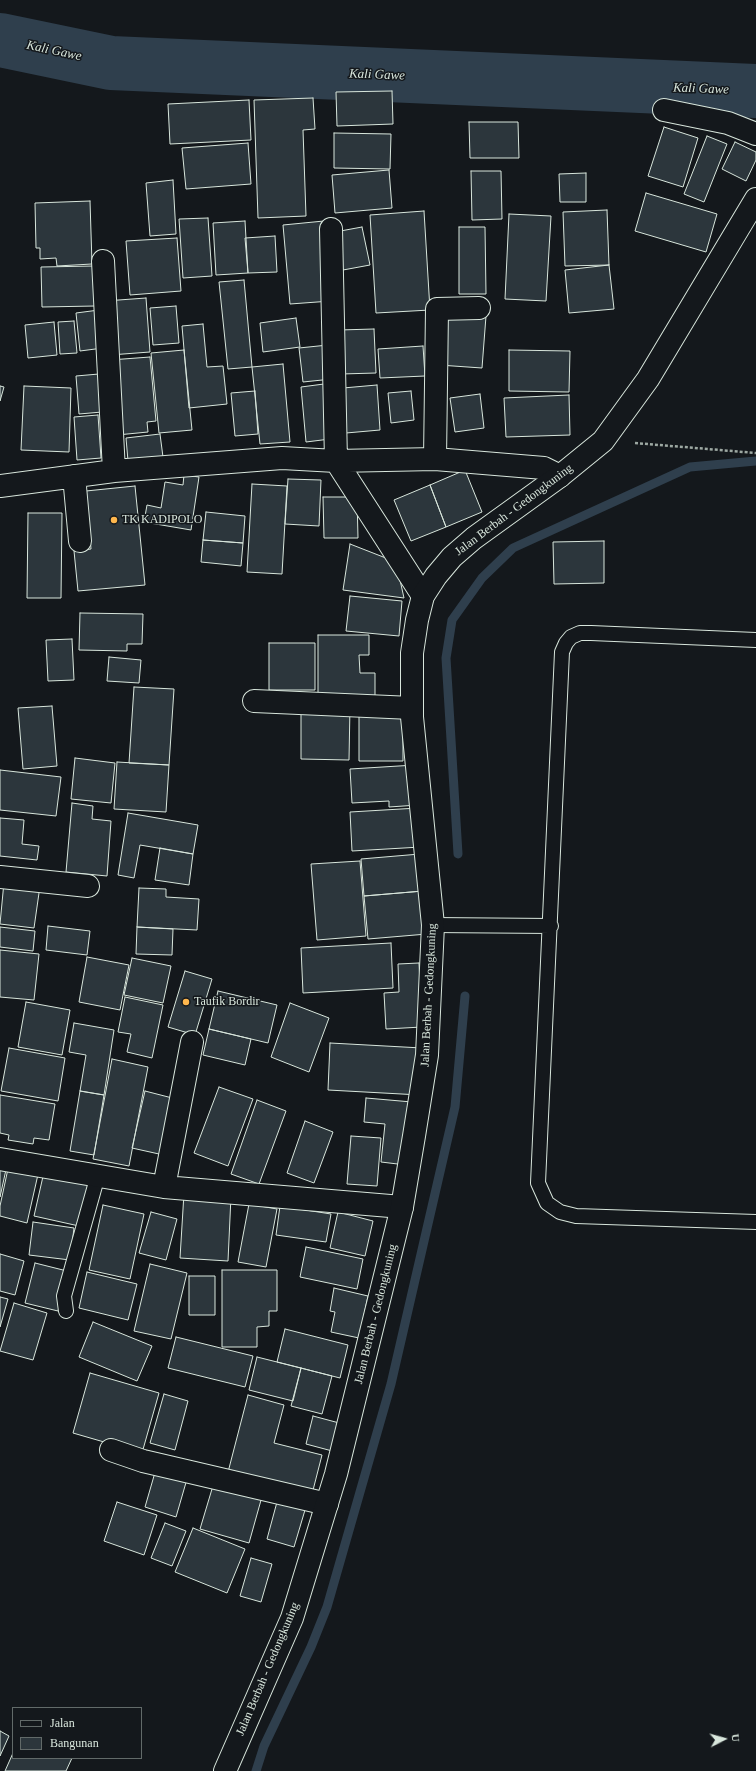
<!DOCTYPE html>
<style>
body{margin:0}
#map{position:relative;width:756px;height:1771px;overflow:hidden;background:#14181c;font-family:"Times New Roman",serif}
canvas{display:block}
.legend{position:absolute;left:12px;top:1707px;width:130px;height:52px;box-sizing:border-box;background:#14181c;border:1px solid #626a69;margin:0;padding:5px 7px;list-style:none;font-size:12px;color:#d8e6dc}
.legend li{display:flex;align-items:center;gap:8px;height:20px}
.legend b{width:20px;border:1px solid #626a69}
.north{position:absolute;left:704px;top:1719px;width:40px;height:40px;-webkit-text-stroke:3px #14181c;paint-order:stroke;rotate:84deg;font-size:11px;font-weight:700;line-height:16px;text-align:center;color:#d8e6dc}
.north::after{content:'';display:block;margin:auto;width:14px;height:18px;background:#d8e6dc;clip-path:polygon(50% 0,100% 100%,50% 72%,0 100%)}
</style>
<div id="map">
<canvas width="756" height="1771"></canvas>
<ul class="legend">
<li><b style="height:5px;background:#14181c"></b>Jalan</li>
<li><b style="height:11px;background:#2c363c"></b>Bangunan</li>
</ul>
<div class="north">U</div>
</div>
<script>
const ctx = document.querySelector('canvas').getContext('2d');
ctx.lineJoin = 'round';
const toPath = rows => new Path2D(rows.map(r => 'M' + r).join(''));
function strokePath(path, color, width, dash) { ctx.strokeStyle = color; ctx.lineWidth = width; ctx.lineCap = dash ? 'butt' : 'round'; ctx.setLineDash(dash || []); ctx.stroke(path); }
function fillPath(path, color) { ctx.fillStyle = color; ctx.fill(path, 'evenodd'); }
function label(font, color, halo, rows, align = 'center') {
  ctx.font = font + ' "Times New Roman",serif'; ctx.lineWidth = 3; ctx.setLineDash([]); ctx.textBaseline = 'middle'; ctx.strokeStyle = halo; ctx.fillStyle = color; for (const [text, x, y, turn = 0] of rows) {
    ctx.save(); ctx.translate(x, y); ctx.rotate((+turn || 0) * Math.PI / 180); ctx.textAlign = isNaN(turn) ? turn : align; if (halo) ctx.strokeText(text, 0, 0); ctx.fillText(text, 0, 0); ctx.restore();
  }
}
const stream = toPath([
 [458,854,446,658,452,620,482,578,513,548,690,467,756,461],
 [256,1771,264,1746,311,1647,327,1607,391,1384,455,1107,465,996]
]);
const river = toPath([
 [0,40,111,63,756,91]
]);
const building = toPath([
 [392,91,393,124,337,126,336,92,392,91],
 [313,98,315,129,303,130,306,216,258,218,254,100,313,98],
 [249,100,251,140,170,144,168,104,249,100],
 [469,122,518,122,519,158,470,158,469,122],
 [664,127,698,138,683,187,648,176,664,127],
 [334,133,391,134,390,169,334,168,334,133],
 [707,136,727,144,704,202,684,194,707,136],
 [735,142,756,152,756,160,746,181,722,169,735,142],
 [248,143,251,184,186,189,182,148,248,143],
 [389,170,392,208,335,213,332,175,389,170],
 [471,171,501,171,502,219,472,220,471,171],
 [586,173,586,202,560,202,559,174,586,173],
 [173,180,176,234,150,236,146,183,173,180],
 [646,193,717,214,706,252,635,231,646,193],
 [90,201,92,264,57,266,56,258,40,259,40,248,36,248,35,203,90,201],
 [607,210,609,265,565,266,563,212,607,210],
 [424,211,430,310,376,313,370,215,424,211],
 [509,214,551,216,546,301,505,299,509,214],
 [208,218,212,276,183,278,179,219,208,218],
 [245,221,248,273,216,275,213,223,245,221],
 [324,221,331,301,290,304,283,225,324,221],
 [362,227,370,265,343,270,335,232,362,227],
 [459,227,485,227,486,294,459,294,459,227],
 [275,236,277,272,248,273,245,238,275,236],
 [177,238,181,291,130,295,126,241,177,238],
 [609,265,614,309,569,313,565,270,609,265],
 [94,266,95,306,42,307,41,267,94,266],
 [244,280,252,367,228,369,219,282,244,280],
 [146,298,150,352,110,355,105,301,146,298],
 [176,306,179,343,153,345,150,308,176,306],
 [99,310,103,348,80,351,76,313,99,310],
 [443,312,486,316,482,368,439,365,443,312],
 [296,318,300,347,263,352,260,323,296,318],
 [74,321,77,353,60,354,58,322,74,321],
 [54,322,57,355,28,358,25,325,54,322],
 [203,324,207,367,223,366,227,404,189,408,182,326,203,324],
 [374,329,376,373,341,374,339,330,374,329],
 [328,345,332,379,303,382,299,348,328,345],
 [423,346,425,376,380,378,378,349,423,346],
 [184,350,192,430,159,433,151,353,184,350],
 [509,350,570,351,569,392,509,391,509,350],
 [150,357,156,421,147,422,148,432,117,435,110,360,150,357],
 [283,364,290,442,260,444,252,367,283,364],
 [99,374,102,412,79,414,76,376,99,374],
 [324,384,330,439,306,442,301,387,324,384],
 [377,385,380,430,346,433,343,388,377,385],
 [0,386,4,387,0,401,0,386],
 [24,386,71,388,69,452,21,450,24,386],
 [255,391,258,434,235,436,231,393,255,391],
 [411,391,414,420,391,423,388,393,411,391],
 [480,394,484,428,455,432,450,398,480,394],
 [569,395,570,435,506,437,504,398,569,395],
 [98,415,101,458,77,460,74,417,98,415],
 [160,434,163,457,128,461,126,438,160,434],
 [465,470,482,512,446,527,430,485,465,470],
 [184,475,199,477,191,530,144,522,147,505,161,508,165,482,183,485,184,475],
 [288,479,321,480,319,526,285,524,288,479],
 [252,484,287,486,282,574,247,572,252,484],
 [430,485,446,527,411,541,394,500,430,485],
 [135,486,145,585,78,591,74,551,91,549,86,491,135,486],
 [323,497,357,497,358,538,324,538,323,497],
 [206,512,245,516,243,543,203,540,206,512],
 [28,513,62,513,61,598,27,598,28,513],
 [203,540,243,543,241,566,201,562,203,540],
 [604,541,604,583,554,584,553,542,604,541],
 [350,544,396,562,404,598,343,590,350,544],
 [350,596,402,601,399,636,346,631,350,596],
 [80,613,143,614,142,644,127,644,127,651,79,650,80,613],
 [318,635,369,635,369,655,359,655,360,673,375,673,375,697,318,698,318,635],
 [72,639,74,680,48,681,46,640,72,639],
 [269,643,315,643,315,690,269,690,269,643],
 [109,657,141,660,139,683,107,681,109,657],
 [134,687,174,689,169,765,129,763,134,687],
 [52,706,57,766,23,769,18,708,52,706],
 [301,706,350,706,349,760,301,759,301,706],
 [359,712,403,712,403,761,359,761,359,712],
 [75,758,115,763,111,803,71,799,75,758],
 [117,762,169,765,166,812,114,809,117,762],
 [415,765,418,805,389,807,389,801,352,803,350,769,415,765],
 [0,770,61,777,56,816,0,810,0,770],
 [72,803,93,806,92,819,111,821,107,876,66,872,72,803],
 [418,808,421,847,352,851,350,812,418,808],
 [128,813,198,825,193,854,140,845,134,878,118,875,128,813],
 [0,818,24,820,22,844,39,846,37,860,0,856,0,818],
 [160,848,193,854,189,885,155,880,160,848],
 [420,854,423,891,364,896,361,859,420,854],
 [360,861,366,936,317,940,311,864,360,861],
 [4,882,40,886,34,928,0,924,4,882],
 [139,888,166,889,166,897,199,899,197,930,137,927,139,888],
 [423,891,427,934,368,939,364,896,423,891],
 [48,926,90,931,87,955,46,950,48,926],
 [0,927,35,931,33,951,0,947,0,927],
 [137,927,173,929,172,955,136,954,137,927],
 [391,943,393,988,303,993,301,948,391,943],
 [0,950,39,954,34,1000,0,997,0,950],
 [87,957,129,965,120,1010,79,1002,87,957],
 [132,958,171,966,163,1003,124,995,132,958],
 [419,963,422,1027,386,1029,384,993,399,992,398,964,419,963],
 [185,971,212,979,195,1035,168,1027,185,971],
 [218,991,277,1005,268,1043,209,1029,218,991],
 [125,997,163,1005,152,1058,127,1052,131,1034,118,1032,125,997],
 [26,1002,70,1010,62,1055,18,1047,26,1002],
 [290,1003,329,1018,309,1072,271,1057,290,1003],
 [74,1023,114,1030,104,1095,80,1091,86,1055,69,1052,74,1023],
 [209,1029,251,1039,245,1065,203,1055,209,1029],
 [330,1043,422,1048,420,1095,328,1090,330,1043],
 [9,1048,65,1058,58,1101,1,1091,9,1048],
 [112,1059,148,1067,129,1166,93,1159,112,1059],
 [219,1087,253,1099,228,1166,194,1153,219,1087],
 [80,1091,104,1095,94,1155,70,1151,80,1091],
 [145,1091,180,1100,168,1156,132,1148,145,1091],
 [0,1095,55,1104,49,1140,34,1138,33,1144,8,1140,9,1135,0,1133,0,1095],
 [366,1098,412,1102,406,1165,381,1162,385,1124,364,1122,366,1098],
 [257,1100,286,1111,259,1184,231,1174,257,1100],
 [305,1121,333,1132,314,1183,287,1173,305,1121],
 [351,1136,381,1138,377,1186,347,1184,351,1136],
 [0,1163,7,1165,0,1197,0,1163],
 [9,1164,39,1170,27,1223,0,1216,0,1206,9,1164],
 [44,1172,89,1182,79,1226,34,1216,44,1172],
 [184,1193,231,1196,228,1261,180,1258,184,1193],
 [249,1204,277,1209,266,1267,238,1262,249,1204],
 [103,1205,144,1214,130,1279,89,1270,103,1205],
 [280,1206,331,1214,326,1242,276,1235,280,1206],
 [151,1212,177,1219,166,1260,139,1253,151,1212],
 [338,1212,373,1221,365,1256,330,1248,338,1212],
 [33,1222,74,1228,70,1260,29,1255,33,1222],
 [306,1247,363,1259,357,1289,300,1277,306,1247],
 [0,1254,24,1261,15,1295,0,1291,0,1254],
 [35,1263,67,1271,58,1311,25,1303,35,1263],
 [150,1264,187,1273,171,1339,134,1331,150,1264],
 [222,1270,277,1270,277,1311,269,1311,269,1326,257,1327,257,1347,222,1347,222,1270],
 [87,1272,137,1284,128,1320,79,1308,87,1272],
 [189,1276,215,1276,215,1315,189,1315,189,1276],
 [334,1288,368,1296,359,1338,331,1332,335,1312,330,1311,334,1288],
 [0,1297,8,1299,0,1327,0,1297],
 [14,1303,47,1313,33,1360,0,1351,14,1303],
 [93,1322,152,1346,137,1381,79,1357,93,1322],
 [285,1329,348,1345,340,1378,277,1362,285,1329],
 [176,1337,253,1356,245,1387,168,1368,176,1337],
 [257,1357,301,1368,293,1401,249,1390,257,1357],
 [301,1368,332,1376,322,1414,291,1406,301,1368],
 [90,1373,159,1393,142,1453,73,1433,90,1373],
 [164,1394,188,1401,175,1450,150,1443,164,1394],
 [248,1395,284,1405,274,1443,322,1455,311,1498,227,1476,248,1395],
 [313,1416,343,1424,336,1452,306,1444,313,1416],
 [156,1469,187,1479,176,1517,145,1507,156,1469],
 [215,1479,263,1493,249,1543,200,1529,215,1479],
 [117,1502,157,1515,144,1555,104,1541,117,1502],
 [277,1502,305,1510,294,1547,267,1539,277,1502],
 [165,1523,186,1531,172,1566,151,1558,165,1523],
 [193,1528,245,1549,227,1593,175,1572,193,1528],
 [251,1558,272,1564,261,1602,240,1596,251,1558],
 [0,1731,9,1736,0,1756,0,1731],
 [13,1753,13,1758,72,1758,66,1771,5,1771,13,1753]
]);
const path = toPath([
 [635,443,756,453]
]);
const lane = toPath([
 [756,640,591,633,580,633,571,637,566,643,562,652,538,1183,547,1203,560,1212,576,1216,756,1222],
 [433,925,551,926],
 [66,1311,64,1296,98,1175]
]);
const street = toPath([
 [664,110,728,123,756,134],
 [331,229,336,461,423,596],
 [103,261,114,471],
 [435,459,437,309,479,308],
 [74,476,80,541],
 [0,486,114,471,282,458,336,461,435,459,544,468,560,476],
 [254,701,412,708],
 [0,877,88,886],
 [0,1159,164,1187,402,1207],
 [164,1187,192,1042],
 [111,1450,143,1461,327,1504]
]);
const secondary = toPath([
 [225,1771,292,1618,336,1474,402,1207,414,1136,427,1055,433,925,412,717,412,653,417,620,423,596,436,576,452,557,474,538,560,476,603,441,648,379,756,199]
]);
const markers = [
 [114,520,4,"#ffb74d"],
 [186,1002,4,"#ffb74d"]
];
const streetNames = [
 ["Jalan Berbah - Gedongkuning",514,510,-37],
 ["Jalan Berbah - Gedongkuning",429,995,-87],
 ["Jalan Berbah - Gedongkuning",376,1314,-76],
 ["Jalan Berbah - Gedongkuning",268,1669,-67]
];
const poiNames = [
 ["TK KADIPOLO",122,520],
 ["Taufik Bordir",194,1002]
];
const waterNames = [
 ["Kali Gawe",54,51,12],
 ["Kali Gawe",377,75,2],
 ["Kali Gawe",701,89,2]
];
strokePath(stream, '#2f3f4d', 9);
strokePath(river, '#2f3f4d', 54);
fillPath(building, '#2c363c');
strokePath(building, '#d8e6dc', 1);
strokePath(lane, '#d8e6dc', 16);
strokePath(street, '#d8e6dc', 24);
strokePath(secondary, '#d8e6dc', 24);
strokePath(path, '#9da8a2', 2.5, [3, 2]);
strokePath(lane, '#14181c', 14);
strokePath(street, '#14181c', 22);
strokePath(secondary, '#14181c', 22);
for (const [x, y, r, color] of markers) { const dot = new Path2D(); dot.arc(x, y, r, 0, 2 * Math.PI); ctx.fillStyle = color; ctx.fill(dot); strokePath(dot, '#14181c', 1.5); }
label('12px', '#d8e6dc', '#14181c', streetNames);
label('12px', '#d8e6dc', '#14181c', poiNames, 'left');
label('italic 13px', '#d8e6dc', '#14181c', waterNames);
</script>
